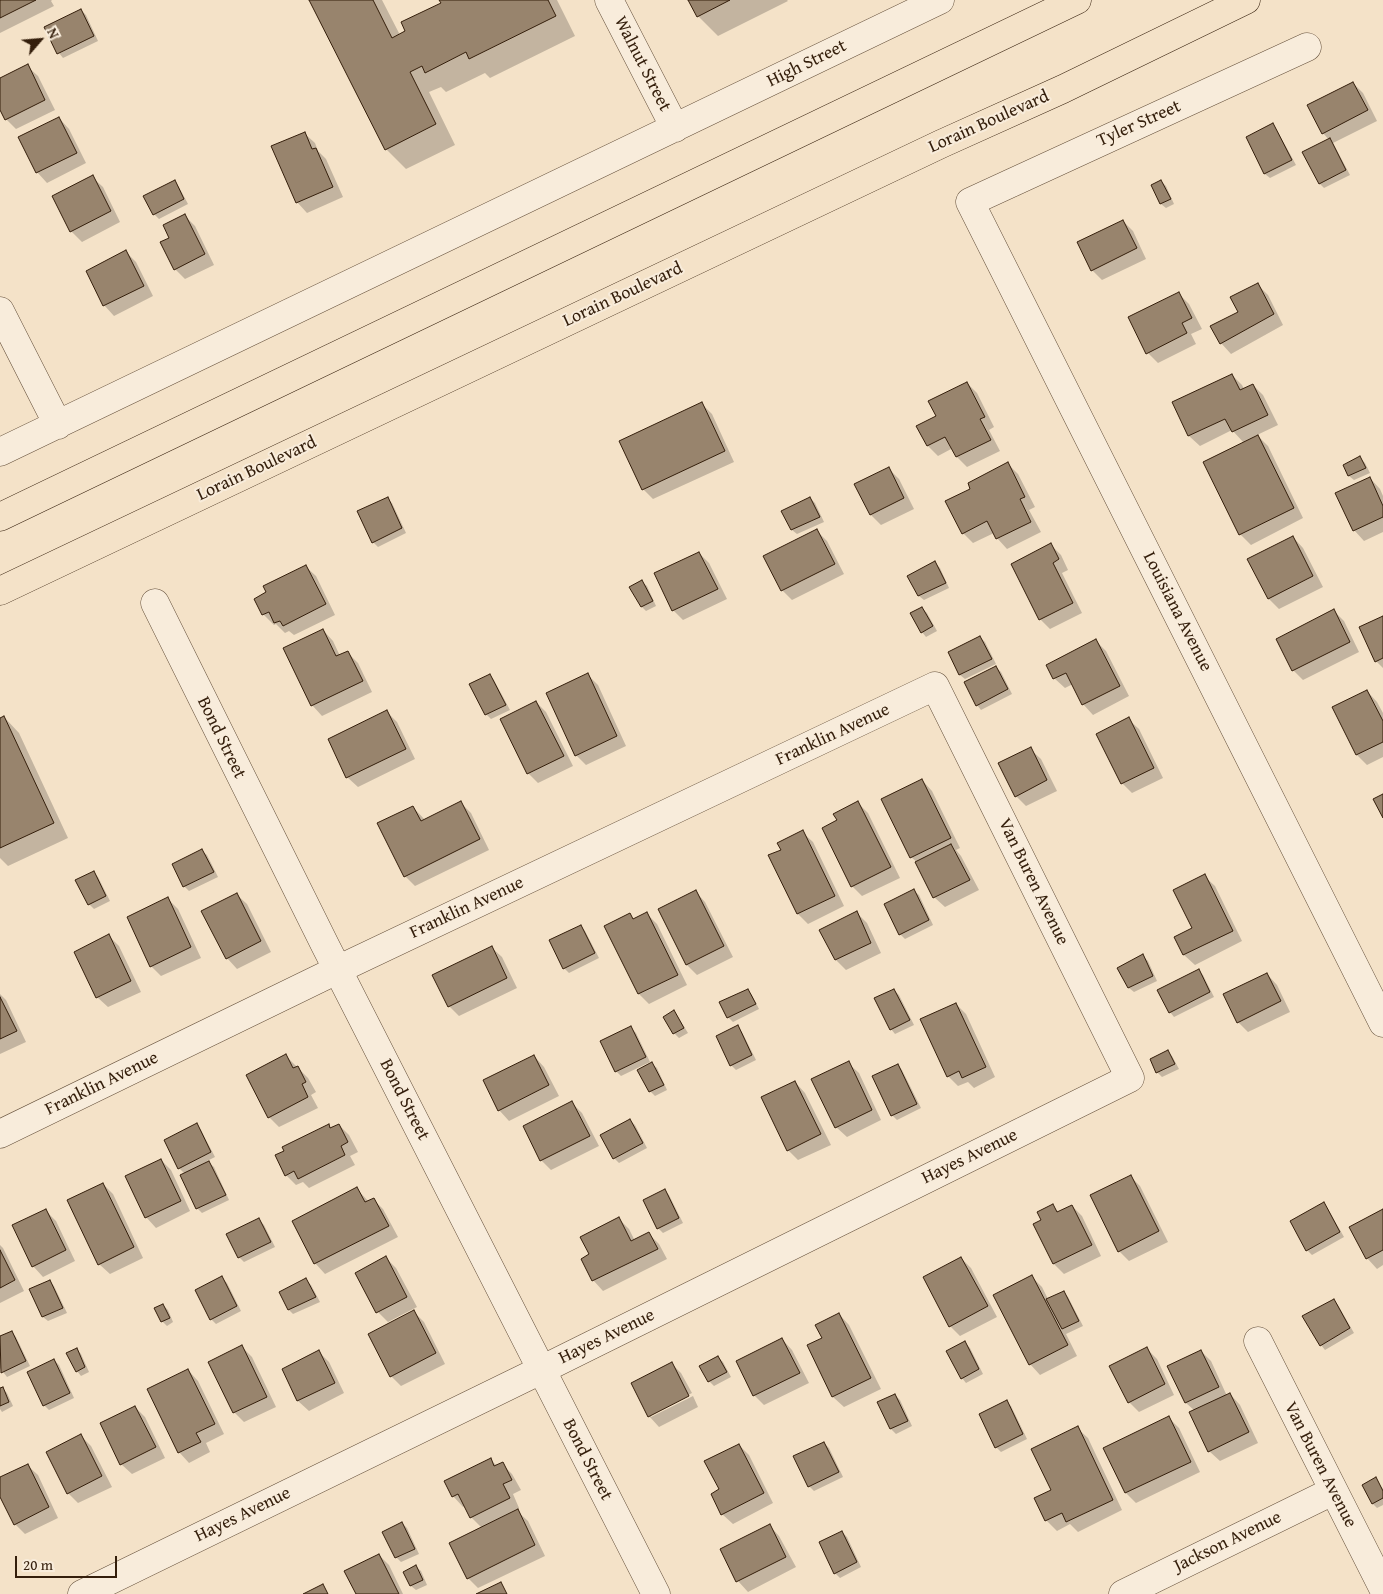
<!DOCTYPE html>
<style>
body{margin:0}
#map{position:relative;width:1383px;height:1594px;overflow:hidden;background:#f4e2c8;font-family:"Gentium Book Plus",serif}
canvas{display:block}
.north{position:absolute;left:15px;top:15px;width:50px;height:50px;-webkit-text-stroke:4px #f8ecdb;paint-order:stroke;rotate:63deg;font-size:14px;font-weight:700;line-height:20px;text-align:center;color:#341e0b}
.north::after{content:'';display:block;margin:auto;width:18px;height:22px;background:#341e0b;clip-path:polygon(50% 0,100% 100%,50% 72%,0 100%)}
.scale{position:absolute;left:15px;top:1556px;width:102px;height:22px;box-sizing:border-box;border:2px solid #341e0b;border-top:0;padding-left:6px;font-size:15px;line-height:18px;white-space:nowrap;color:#341e0b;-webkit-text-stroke:4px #f8ecdb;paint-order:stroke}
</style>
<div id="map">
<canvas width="1383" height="1594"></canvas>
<div class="north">N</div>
<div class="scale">20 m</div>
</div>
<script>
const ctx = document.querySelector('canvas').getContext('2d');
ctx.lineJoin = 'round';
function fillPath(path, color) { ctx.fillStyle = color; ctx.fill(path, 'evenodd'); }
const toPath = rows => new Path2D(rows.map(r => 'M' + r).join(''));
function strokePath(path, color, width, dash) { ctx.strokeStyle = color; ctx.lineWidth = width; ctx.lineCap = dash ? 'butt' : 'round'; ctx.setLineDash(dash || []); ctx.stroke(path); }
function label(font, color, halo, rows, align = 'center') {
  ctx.font = font + ' "Gentium Book Plus",serif'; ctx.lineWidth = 4; ctx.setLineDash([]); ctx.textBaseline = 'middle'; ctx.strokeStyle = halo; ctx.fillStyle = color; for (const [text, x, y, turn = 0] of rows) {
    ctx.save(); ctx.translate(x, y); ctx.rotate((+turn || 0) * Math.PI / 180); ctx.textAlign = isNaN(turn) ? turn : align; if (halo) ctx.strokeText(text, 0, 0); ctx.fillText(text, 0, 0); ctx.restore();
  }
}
const shadow = toPath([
 [0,0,52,0,51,1,54,6,0,33],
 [311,0,382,0,400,35,442,3,441,0,557,0,575,36,490,78,485,73,446,92,441,87,429,92,455,145,406,169,386,149],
 [690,0,787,0,788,1,718,36,698,16],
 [81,10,86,15,98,41,63,58,59,53],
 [27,66,38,76,55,110,16,129,6,119,0,107,0,79],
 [1353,83,1363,93,1377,121,1333,143,1350,175,1324,188,1320,184,1329,140,1323,133],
 [59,118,69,129,86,163,47,183,37,172],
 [1273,125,1277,130,1296,165,1270,178,1265,174,1247,137],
 [304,133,315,143,318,151,326,159,343,197,307,213,297,202],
 [92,177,103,187,120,222,82,242,71,231,54,196],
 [1161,181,1166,186,1174,204,1166,208,1161,204,1152,186],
 [174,182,179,187,188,204,159,219,154,214],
 [185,216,195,226,214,265,185,279,175,269,171,238],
 [1123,221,1133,231,1146,259,1102,280,1092,270],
 [126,252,136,262,153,296,114,316,104,305],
 [1258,285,1268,295,1283,325,1231,354,1221,343],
 [1179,294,1189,304,1202,329,1191,334,1196,344,1158,363,1148,353,1130,318],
 [1232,375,1242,385,1244,389,1253,385,1263,395,1278,425,1257,435,1268,446,1303,518,1251,545,1240,534,1204,462,1244,443,1232,430,1200,446,1189,436,1174,403],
 [967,383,977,393,994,427,989,430,1000,451,967,467,957,457,953,448,938,456,928,446,937,417],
 [701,403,712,414,734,462,653,499,643,489],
 [1360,458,1365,463,1370,473,1354,480,1349,476,1344,466],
 [1008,464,1018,474,1035,507,1029,510,1041,532,1007,549,997,538,994,533,973,543,963,533,972,489],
 [889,469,899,479,914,509,881,525,871,515],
 [1370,478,1380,489,1383,496,1383,532,1364,541,1354,530],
 [387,498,392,503,406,533,378,547,373,542],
 [810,498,815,503,824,522,797,534,792,530,783,511],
 [817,531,827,541,844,574,792,600,782,590],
 [1293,537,1303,548,1323,587,1279,609,1269,599,1249,560],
 [1051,545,1061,555,1068,570,1062,573,1082,613,1050,629,1040,619],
 [699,553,709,563,727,599,683,620,673,610],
 [935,563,940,568,949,588,924,600,919,596,909,576],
 [305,566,316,576,335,615,294,635,289,631,285,633,276,624,274,625,264,615,256,599],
 [642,582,647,586,656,606,646,611,642,607],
 [922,608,927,613,937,631,926,637,922,632],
 [1334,611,1344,621,1359,652,1303,680,1293,670],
 [1383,617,1383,668,1376,661],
 [323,630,333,641,340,656,348,653,358,663,372,692,322,716,312,705],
 [980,637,985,642,996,664,965,679,960,675,949,653],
 [1096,641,1106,651,1129,696,1093,715,1083,704,1073,684,1065,688,1054,678],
 [996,667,1001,672,1012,694,981,710,977,705],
 [490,675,494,680,510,710,491,719,486,714],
 [588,675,598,685,626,746,586,765,576,755],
 [1367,691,1377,702,1383,713,1383,757,1367,765,1357,755,1334,708],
 [536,702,546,712,573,766,538,783,528,773],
 [387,712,397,722,415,759,358,787,347,777],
 [4,717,19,733,68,838,8,866,0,858,0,719],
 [1128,719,1139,729,1163,778,1132,793,1122,783],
 [1030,749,1041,759,1057,791,1026,806,1016,796],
 [922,780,932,791,960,848,956,850,961,856,979,890,945,907,934,897,918,863,911,857],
 [460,802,471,813,489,850,415,886,405,876,413,807,425,820],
 [858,803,868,813,900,878,862,896,852,886,838,821],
 [802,832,813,842,844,906,808,924,798,914,770,856,782,850],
 [202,851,207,855,218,877,189,891,184,886,174,865],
 [93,872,98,877,110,901,94,909,89,904],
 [1204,876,1215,886,1242,941,1195,965,1184,955,1176,937,1193,928],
 [695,891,705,902,733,957,697,975,687,965],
 [914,891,919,895,933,925,905,939,900,934],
 [236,894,247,904,271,952,237,969,227,958],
 [168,899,178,909,201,958,161,976,151,966],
 [857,913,867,923,881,953,846,970,836,960],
 [647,914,657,924,687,985,649,1004,639,994,606,926,630,915,635,920],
 [581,926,585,931,599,958,569,973,564,968],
 [109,936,119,946,141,992,108,1007,97,997],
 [491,947,502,957,517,988,459,1016,449,1006],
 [1143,956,1148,961,1157,981,1134,992,1129,988,1119,968],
 [1198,970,1203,975,1214,997,1174,1017,1170,1012],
 [1267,974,1277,985,1290,1012,1248,1032,1238,1022],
 [748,990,752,995,759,1009,733,1022,728,1017],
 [894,990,899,995,914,1025,895,1034,891,1029],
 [0,994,6,1000,26,1042,0,1054],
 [956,1004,966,1014,995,1077,974,1088,968,1082,958,1086,948,1076],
 [674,1012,678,1017,688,1033,679,1038,674,1033],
 [737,1027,742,1032,756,1060,736,1070,731,1065],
 [631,1028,636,1033,650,1062,621,1076,616,1071,602,1042],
 [1167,1052,1172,1056,1179,1069,1162,1077,1157,1072],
 [286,1056,308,1078,316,1092,311,1095,318,1108,279,1127,269,1117],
 [534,1056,544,1067,559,1096,509,1121,499,1110],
 [848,1063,859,1073,881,1120,847,1137,836,1127],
 [652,1064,657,1068,667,1090,655,1096,650,1091],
 [898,1065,902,1070,921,1108,897,1120,892,1115],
 [795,1082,805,1093,831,1145,798,1160,788,1150],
 [572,1103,582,1113,599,1146,551,1170,541,1160],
 [630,1120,635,1125,647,1148,619,1163,614,1158],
 [196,1125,201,1130,215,1157,207,1161,214,1167,229,1200,202,1213,197,1208,185,1174,179,1168],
 [328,1125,332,1129,339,1125,349,1135,358,1152,350,1156,355,1165,309,1188,303,1182,296,1185,286,1175],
 [161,1160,171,1170,190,1211,156,1228,146,1217],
 [1130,1176,1140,1186,1168,1242,1129,1261,1119,1251],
 [103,1184,113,1194,143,1258,110,1274,99,1264],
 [357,1189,369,1202,373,1199,383,1209,398,1237,325,1274,315,1263],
 [665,1191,669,1195,683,1223,663,1233,658,1228],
 [1324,1204,1328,1209,1344,1237,1312,1255,1307,1250],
 [1052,1206,1059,1212,1072,1206,1082,1216,1101,1256,1064,1274,1054,1264,1042,1221],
 [45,1210,56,1221,75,1261,43,1277,33,1266],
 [1383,1211,1383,1265,1377,1269,1367,1258],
 [619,1219,629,1229,635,1241,649,1234,659,1244,667,1259,603,1291,593,1280,590,1255],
 [259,1220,264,1225,275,1247,244,1262,239,1257],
 [0,1245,3,1248,24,1291,0,1303],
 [386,1258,396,1268,417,1307,388,1322,378,1312],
 [961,1258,971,1268,997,1317,960,1336,950,1326],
 [1032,1277,1042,1287,1048,1299,1063,1292,1068,1297,1083,1326,1066,1334,1077,1356,1040,1375,1030,1364],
 [222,1278,227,1283,241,1311,216,1324,211,1319],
 [306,1280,311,1285,320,1302,293,1314,289,1310,280,1292],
 [50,1281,54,1286,67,1313,48,1321,43,1317,31,1290],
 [1334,1300,1338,1305,1354,1333,1325,1350,1321,1345],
 [163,1305,168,1310,173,1322,167,1326,162,1321],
 [414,1312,424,1322,445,1364,401,1386,391,1376],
 [839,1314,849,1325,881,1389,844,1407,833,1397,809,1346,823,1339],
 [12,1332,16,1337,30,1366,7,1377,0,1368,0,1338],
 [782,1339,792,1350,809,1383,764,1405,754,1395],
 [965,1343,970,1348,983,1374,966,1383,962,1378],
 [242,1347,252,1357,276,1407,244,1422,234,1412],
 [77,1349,81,1354,89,1372,81,1376,77,1371],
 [1147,1349,1157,1359,1174,1395,1139,1412,1129,1402],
 [1201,1351,1211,1361,1227,1396,1230,1394,1240,1405,1258,1443,1220,1461,1209,1451,1195,1411,1186,1403,1169,1366],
 [319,1352,329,1362,344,1393,309,1411,298,1401,283,1370],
 [718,1357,723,1362,731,1377,714,1386,709,1381],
 [54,1360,59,1365,74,1398,49,1410,44,1405],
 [671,1363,681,1373,692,1393,651,1414,651,1417,693,1396,698,1407,659,1427,649,1416],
 [188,1370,198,1381,224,1434,206,1443,210,1452,189,1463,179,1452],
 [2,1388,7,1393,13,1406,2,1412,0,1409,0,1389],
 [895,1395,900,1400,912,1426,896,1434,891,1429,879,1403],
 [1006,1402,1011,1406,1027,1439,1001,1452,996,1447],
 [135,1407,145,1417,165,1458,132,1474,121,1464],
 [1169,1418,1179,1428,1200,1472,1136,1503,1126,1493],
 [1077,1428,1088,1438,1122,1510,1078,1532,1070,1524,1057,1531,1046,1520,1036,1499,1052,1491],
 [81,1436,91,1446,112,1487,78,1503,68,1493],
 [824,1443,829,1448,843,1477,814,1491,809,1486,795,1457],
 [739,1445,749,1455,773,1503,733,1524,722,1514,720,1490],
 [490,1459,497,1466,502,1464,512,1474,521,1490,513,1494,519,1508,516,1510,528,1521,545,1556,478,1588,468,1578,482,1528,471,1517,465,1506,463,1507,453,1496],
 [27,1465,38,1475,58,1518,25,1534,15,1524,0,1494,0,1479],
 [1375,1479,1383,1489,1383,1505,1377,1508,1373,1504,1363,1485],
 [402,1523,407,1528,419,1554,401,1562,396,1557],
 [769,1525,779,1536,796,1567,748,1592,738,1581,721,1549],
 [842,1532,847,1537,861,1567,840,1578,835,1573],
 [379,1555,389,1565,403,1594,357,1594],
 [416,1567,421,1571,427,1585,416,1590,411,1586,405,1572]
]);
const building = toPath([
 [0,0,36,0,0,18,0,0],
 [309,0,373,0,392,38,405,31,401,22,441,3,439,0,548,0,556,16,469,59,466,52,425,73,422,66,410,72,436,124,385,150,309,0],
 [688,0,730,0,697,17,688,0],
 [81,9,94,36,57,54,44,27,81,9],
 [28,64,45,100,5,120,0,110,0,78,28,64],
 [1353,82,1368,110,1322,134,1307,105,1353,82],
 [59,117,77,153,36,173,18,137,59,117],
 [1273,123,1292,160,1264,174,1246,137,1273,123],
 [305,132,312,149,316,148,333,187,296,203,271,146,305,132],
 [1330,138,1346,170,1319,184,1302,152,1330,138],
 [93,175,111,211,70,232,52,196,93,175],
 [175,180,184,199,153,215,143,196,175,180],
 [1161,180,1171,199,1160,204,1151,185,1161,180],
 [185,214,205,254,174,270,160,242,169,238,163,225,185,214],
 [1123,220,1137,248,1091,271,1077,242,1123,220],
 [126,250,144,286,103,306,86,271,126,250],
 [1258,283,1274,314,1220,344,1210,326,1238,312,1230,297,1258,283],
 [1179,292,1192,318,1182,323,1187,333,1146,354,1128,317,1179,292],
 [1232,374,1240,390,1253,384,1268,415,1232,432,1225,419,1188,436,1172,402,1232,374],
 [967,382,985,417,980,419,991,440,956,457,945,437,927,446,916,426,936,416,928,401,967,382],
 [702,402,725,451,642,490,619,441,702,402],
 [1258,435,1294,508,1239,535,1203,462,1258,435],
 [1360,456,1366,468,1348,476,1343,465,1360,456],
 [1008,462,1025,497,1020,499,1031,522,996,539,987,521,962,534,945,501,970,489,968,483,1008,462],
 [889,467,904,498,870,515,854,484,889,467],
 [1370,477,1383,506,1383,517,1353,531,1335,493,1370,477],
 [388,497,402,528,372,543,357,511,388,497],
 [810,497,820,517,791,530,781,511,810,497],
 [817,529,835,564,781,591,763,556,817,529],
 [1293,536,1313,576,1268,599,1247,559,1293,536],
 [1051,543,1059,559,1053,563,1073,603,1039,620,1011,564,1051,543],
 [699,552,718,589,672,611,654,573,699,552],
 [935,561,946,583,918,596,907,576,935,561],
 [306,565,326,604,283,626,280,621,274,623,269,612,262,615,254,599,266,592,263,586,306,565],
 [642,580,653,601,641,607,629,587,642,580],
 [922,607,933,626,921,633,910,613,922,607],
 [1334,609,1350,642,1292,671,1276,639,1334,609],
 [1383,616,1383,658,1375,662,1359,627,1383,616],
 [323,629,336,656,348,651,363,681,311,706,283,648,323,629],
 [980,636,992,659,959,675,948,652,980,636],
 [1096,639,1120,686,1082,705,1066,673,1053,679,1046,665,1096,639],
 [996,666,1008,689,976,706,964,682,996,666],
 [588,673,617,736,575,756,546,693,588,673],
 [490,674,506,705,485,715,469,684,490,674],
 [1367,690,1383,721,1383,742,1356,755,1332,707,1367,690],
 [536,701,564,756,527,774,500,719,536,701],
 [387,710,406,749,346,778,328,739,387,710],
 [4,716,54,823,0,848,0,718,4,716],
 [1129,717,1154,768,1121,784,1096,734,1129,717],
 [1031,747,1047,780,1015,797,998,763,1031,747],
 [922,779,951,838,910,858,881,799,922,779],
 [1383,794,1383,818,1373,799,1383,794],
 [461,801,480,839,404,877,377,823,413,806,421,821,461,801],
 [858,801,891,867,851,887,822,828,837,820,833,814,858,801],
 [803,830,835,896,797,914,768,855,781,850,777,843,803,830],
 [951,844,970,880,933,898,915,862,951,844],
 [202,849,214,872,183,887,172,864,202,849],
 [94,871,106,896,88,905,75,880,94,871],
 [1205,874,1233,931,1183,955,1174,937,1192,928,1173,890,1205,874],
 [914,889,929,920,899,935,884,904,914,889],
 [696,890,724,946,686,965,658,909,696,890],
 [237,893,261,941,226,959,201,911,237,893],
 [168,897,191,947,150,967,127,917,168,897],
 [857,911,871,943,835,960,819,930,857,911],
 [647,912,678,975,638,994,604,926,630,913,633,919,647,912],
 [581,925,595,953,563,969,549,940,581,925],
 [109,934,131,981,96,998,74,952,109,934],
 [492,946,507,978,448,1007,432,975,492,946],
 [1143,954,1153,976,1128,988,1117,968,1143,954],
 [1199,969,1210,992,1169,1013,1157,990,1199,969],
 [1267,973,1281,1001,1237,1023,1223,994,1267,973],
 [748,989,756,1004,727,1018,719,1002,748,989],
 [894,989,910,1020,890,1030,874,998,894,989],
 [0,997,17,1031,0,1039,0,997],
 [956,1003,986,1067,962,1078,959,1071,947,1077,920,1019,956,1003],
 [674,1010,684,1028,673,1034,663,1017,674,1010],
 [738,1025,752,1055,730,1066,716,1036,738,1025],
 [631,1026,646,1057,615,1072,600,1041,631,1026],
 [1168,1050,1175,1064,1156,1073,1150,1059,1168,1050],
 [286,1054,293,1068,298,1066,306,1082,302,1084,308,1097,268,1118,246,1075,286,1054],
 [534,1055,549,1085,498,1111,483,1080,534,1055],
 [849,1061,872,1110,835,1128,811,1079,849,1061],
 [652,1062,664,1085,649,1092,637,1070,652,1062],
 [898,1064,917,1104,891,1116,872,1076,898,1064],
 [795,1081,821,1134,787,1151,761,1097,795,1081],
 [572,1101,590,1136,540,1161,523,1126,572,1101],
 [630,1119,643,1143,613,1159,600,1135,630,1119],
 [197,1123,211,1152,178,1169,164,1140,197,1123],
 [329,1124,330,1128,339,1124,348,1142,341,1146,345,1155,298,1179,294,1171,285,1176,275,1155,284,1151,282,1147,329,1124],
 [161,1159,181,1201,145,1218,125,1176,161,1159],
 [209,1161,226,1195,196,1209,180,1175,209,1161],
 [1131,1175,1159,1231,1118,1252,1090,1195,1131,1175],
 [103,1183,134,1247,98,1265,67,1200,103,1183],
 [357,1187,365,1202,374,1198,389,1226,314,1264,292,1221,357,1187],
 [665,1189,679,1218,657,1229,643,1200,665,1189],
 [1324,1202,1340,1232,1306,1251,1290,1221,1324,1202],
 [1053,1204,1057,1212,1072,1205,1092,1245,1053,1264,1033,1224,1041,1220,1037,1212,1053,1204],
 [46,1209,66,1250,32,1267,12,1225,46,1209],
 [1383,1209,1383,1250,1366,1259,1349,1227,1383,1209],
 [619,1217,631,1241,649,1232,658,1249,592,1281,581,1259,589,1254,580,1237,619,1217],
 [259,1218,271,1242,238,1258,226,1234,259,1218],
 [0,1250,15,1280,0,1288,0,1250],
 [386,1256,407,1297,376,1313,355,1273,386,1256],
 [961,1257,988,1306,949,1327,923,1277,961,1257],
 [1032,1275,1068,1345,1029,1365,993,1295,1032,1275],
 [222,1276,237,1306,210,1320,195,1290,222,1276],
 [306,1278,316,1297,288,1310,279,1292,306,1278],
 [50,1280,63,1308,42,1317,29,1289,50,1280],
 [1064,1291,1079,1321,1062,1329,1046,1299,1064,1291],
 [1334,1299,1350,1328,1320,1346,1302,1316,1334,1299],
 [163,1304,170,1318,161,1322,154,1308,163,1304],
 [414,1310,436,1353,390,1377,368,1334,414,1310],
 [839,1313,871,1378,832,1397,807,1345,822,1338,815,1325,839,1313],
 [12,1331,26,1361,1,1373,0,1336,12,1331],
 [782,1338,800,1373,753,1396,736,1361,782,1338],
 [965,1341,979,1369,961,1379,946,1351,965,1341],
 [242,1345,267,1397,233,1413,208,1362,242,1345],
 [1147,1347,1165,1384,1128,1403,1109,1366,1147,1347],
 [77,1348,85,1367,76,1372,66,1353,77,1348],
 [319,1350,335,1383,297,1401,282,1369,319,1350],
 [1201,1350,1219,1387,1185,1403,1167,1366,1201,1350],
 [718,1356,727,1372,708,1382,699,1366,718,1356],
 [54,1359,70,1393,43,1406,27,1372,54,1359],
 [672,1362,689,1396,648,1417,631,1383,672,1362],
 [188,1369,215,1424,196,1433,201,1442,178,1453,147,1389,188,1369],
 [3,1387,9,1402,0,1406,0,1388,3,1387],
 [1230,1393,1249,1432,1208,1452,1189,1412,1230,1393],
 [895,1394,908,1421,890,1429,877,1402,895,1394],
 [1007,1400,1023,1434,995,1448,979,1414,1007,1400],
 [135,1406,156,1447,120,1465,100,1423,135,1406],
 [1169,1416,1191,1462,1125,1493,1103,1448,1169,1416],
 [1078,1426,1113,1500,1066,1522,1062,1513,1045,1521,1034,1498,1051,1490,1031,1449,1078,1426],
 [81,1434,102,1476,67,1494,46,1452,81,1434],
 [824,1442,839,1472,808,1487,793,1456,824,1442],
 [739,1444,764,1493,721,1515,711,1494,719,1489,704,1461,739,1444],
 [491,1458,494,1466,503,1462,512,1480,503,1484,510,1498,470,1518,458,1494,452,1497,444,1481,491,1458],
 [28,1464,49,1507,14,1525,0,1497,0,1477,28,1464],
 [1376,1477,1383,1491,1383,1498,1372,1504,1362,1485,1376,1477],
 [518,1509,535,1545,467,1579,449,1543,518,1509],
 [402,1522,415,1549,395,1558,382,1532,402,1522],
 [770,1524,786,1557,736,1582,720,1549,770,1524],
 [842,1531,857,1562,834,1574,819,1542,842,1531],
 [379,1554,399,1594,356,1594,344,1571,379,1554],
 [416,1565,423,1580,410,1586,403,1572,416,1565],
 [501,1582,507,1594,476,1594,501,1582],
 [323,1584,328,1594,303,1594,323,1584]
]);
const minor = toPath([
 [609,0,675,128],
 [1307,47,970,202,1383,1023],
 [0,311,58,425],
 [0,452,940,0],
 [155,603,325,945,656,1594],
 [0,1134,337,970,935,686,1130,1078,541,1370,82,1594],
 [1258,1341,1383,1588],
 [1123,1594,1333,1491]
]);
const major = toPath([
 [0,517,1077,0],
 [0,591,941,144,1063,89,1246,0]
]);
const streetNames = [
 ["Walnut Street",642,64,63],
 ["High Street",807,64,-26],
 ["Lorain Boulevard",989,122,-24],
 ["Tyler Street",1139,124,-24],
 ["Lorain Boulevard",623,295,-25],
 ["Lorain Boulevard",257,469,-25],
 ["Louisiana Avenue",1177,612,63],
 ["Franklin Avenue",833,735,-25],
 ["Bond Street",221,738,64],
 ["Van Buren Avenue",1033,882,64],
 ["Franklin Avenue",467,908,-25],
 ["Franklin Avenue",102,1084,-26],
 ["Bond Street",404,1100,63],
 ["Hayes Avenue",970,1157,-26],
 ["Hayes Avenue",607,1337,-26],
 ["Bond Street",587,1460,63],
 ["Van Buren Avenue",1320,1465,63],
 ["Hayes Avenue",243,1515,-26],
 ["Jackson Avenue",1228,1542,-26]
];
fillPath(shadow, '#0003');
fillPath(building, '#98846d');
strokePath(building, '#341e0b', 1);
strokePath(minor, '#644f3a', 29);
strokePath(major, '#341e0b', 29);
strokePath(minor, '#f8ecdb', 28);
strokePath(major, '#f4e2c8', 28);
label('18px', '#341e0b', '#f8ecdb', streetNames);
</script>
